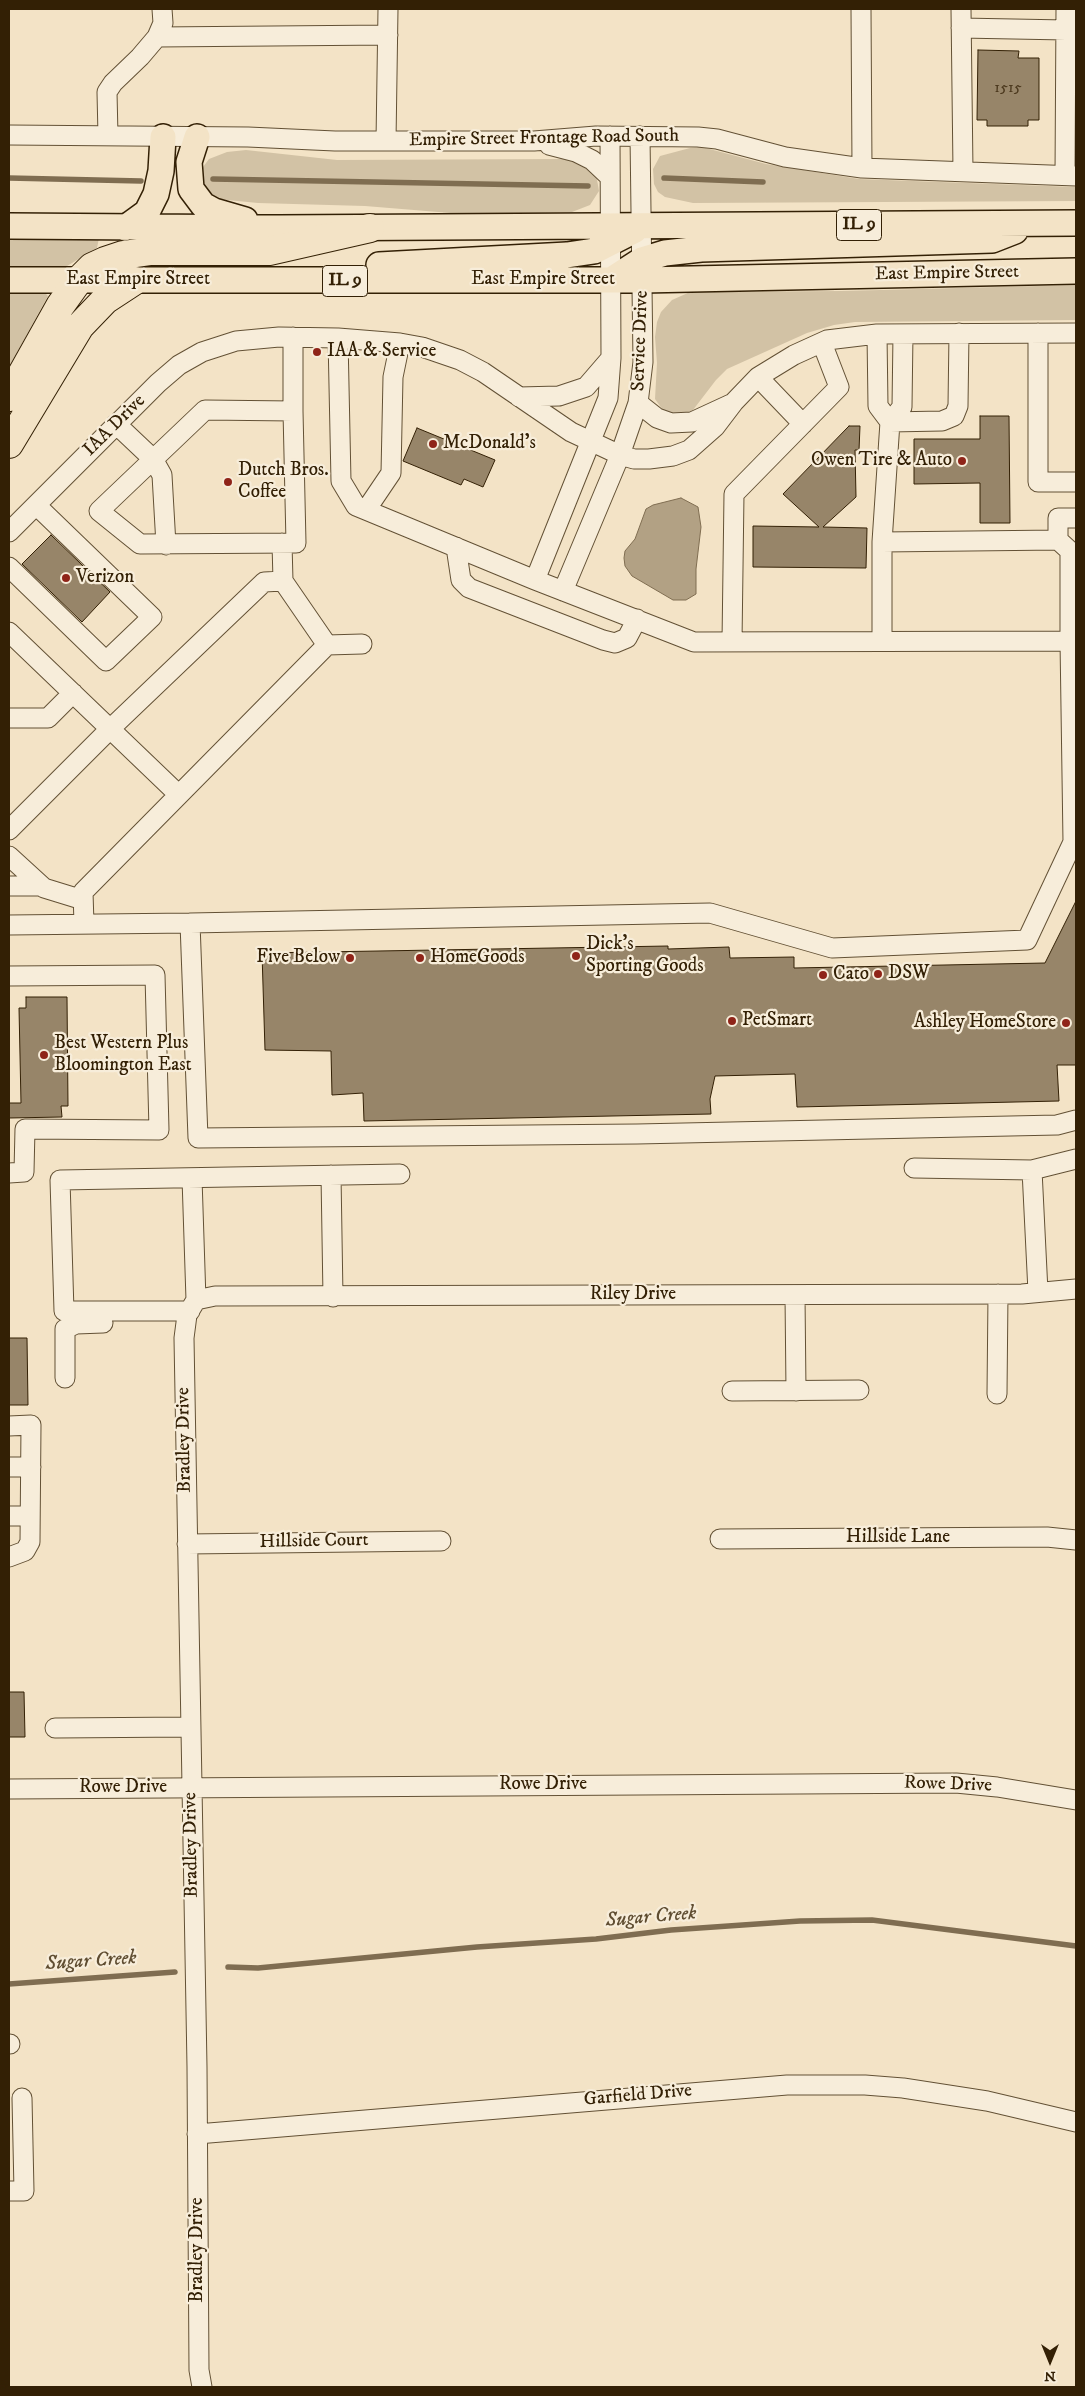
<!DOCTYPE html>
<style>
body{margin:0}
#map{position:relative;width:1085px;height:2396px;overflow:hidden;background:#f3e3c6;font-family:"IM FELL DW Pica",serif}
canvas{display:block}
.frame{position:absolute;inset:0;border:10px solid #332005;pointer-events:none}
.north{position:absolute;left:1025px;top:2336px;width:50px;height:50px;-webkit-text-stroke:4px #f7edda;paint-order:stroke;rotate:180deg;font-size:14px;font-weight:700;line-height:20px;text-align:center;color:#332005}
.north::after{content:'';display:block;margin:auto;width:18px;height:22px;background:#332005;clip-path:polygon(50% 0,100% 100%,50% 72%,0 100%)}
</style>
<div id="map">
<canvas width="1085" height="2396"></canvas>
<div class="frame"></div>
<div class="north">N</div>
</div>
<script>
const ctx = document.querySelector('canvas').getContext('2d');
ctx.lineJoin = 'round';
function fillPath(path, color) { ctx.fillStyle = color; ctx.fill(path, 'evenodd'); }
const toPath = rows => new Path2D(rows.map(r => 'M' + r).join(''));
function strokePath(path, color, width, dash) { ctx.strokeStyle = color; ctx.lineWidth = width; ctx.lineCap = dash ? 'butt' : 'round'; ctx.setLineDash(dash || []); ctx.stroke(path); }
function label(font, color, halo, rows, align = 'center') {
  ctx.font = font + ' "IM FELL DW Pica",serif'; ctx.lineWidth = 4.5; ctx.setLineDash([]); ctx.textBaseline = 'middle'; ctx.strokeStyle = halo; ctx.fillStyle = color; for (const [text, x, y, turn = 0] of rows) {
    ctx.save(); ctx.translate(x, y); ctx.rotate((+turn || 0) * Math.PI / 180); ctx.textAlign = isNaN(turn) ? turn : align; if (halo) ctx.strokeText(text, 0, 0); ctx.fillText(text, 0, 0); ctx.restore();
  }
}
const green = toPath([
 [702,147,766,164,859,179,1076,187,1076,201,693,203,665,197,658,192,654,184,653,169,660,156,690,148],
 [246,150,337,160,563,159,577,162,596,174,599,191,590,205,572,212,475,215,365,206,258,203,217,199,203,192,200,171,209,159,227,152],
 [9,237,99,238,97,248,62,269,9,268],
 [1076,285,1076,320,855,322,834,325,807,333,727,369,716,380,693,410,685,414,665,413,655,399,657,363,655,337,657,322,661,312,672,300,690,292,841,291],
 [9,292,44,292,48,296,9,367]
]);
const water = toPath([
 [681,498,698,507,701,527,696,569,696,594,686,600,673,600,632,576,625,566,624,558,625,551,635,539,646,509,653,505,681,498]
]);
const stream = toPath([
 [9,178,141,181],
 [664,178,763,182],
 [213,179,588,186],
 [228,1967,258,1968,477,1947,596,1939,671,1930,800,1921,872,1920,1076,1946],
 [9,1984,175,1972]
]);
const building = toPath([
 [978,50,1019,51,1018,58,1039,58,1039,120,1028,120,1028,126,987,126,987,120,977,120,978,50],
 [980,416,1009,416,1010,523,980,523,980,483,914,484,914,439,980,439,980,416],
 [849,426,860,426,859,450,855,450,856,497,823,527,867,528,866,568,753,567,753,526,819,527,783,494,849,426],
 [417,428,495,460,483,487,464,479,461,485,403,461,417,428],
 [51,535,110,592,82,622,22,564,51,535],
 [1076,901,1076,1065,1057,1065,1059,1101,797,1107,795,1074,715,1076,710,1099,711,1114,364,1121,363,1093,332,1095,331,1051,265,1050,262,953,668,946,668,949,729,947,730,958,794,957,794,968,1045,963,1076,901],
 [26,997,67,997,68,1106,61,1106,62,1117,9,1118,9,1103,21,1103,19,1008,26,1008,26,997],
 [9,1338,27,1338,28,1405,9,1405,9,1338],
 [9,1692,24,1692,25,1737,9,1737,9,1692]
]);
const minor = toPath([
 [861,9,862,168],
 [961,9,963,171],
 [961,28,1066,30],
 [157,37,388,35],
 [9,135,248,137,335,141,534,141,596,136,698,137,717,139,785,157,862,168,1076,176],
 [108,136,107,92,113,83,140,57,157,37,163,23,162,9],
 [386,141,388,9],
 [549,145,576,152,592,160,610,177],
 [1065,175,1066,9],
 [1038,333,1038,482,1076,482],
 [877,334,878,406,890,422],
 [293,337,293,411,205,410,99,511,140,544,296,543,293,411],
 [338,338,341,481,356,506,535,580,694,642,1070,641,1070,551,1058,540,1058,518,1076,518],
 [758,377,803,424],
 [519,397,559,396,586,387,611,358],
 [638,403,657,418,671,423,692,422,731,404],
 [890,422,942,421,954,416,958,406,959,333],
 [116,424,153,459,162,475,166,545],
 [366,510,391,473,393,377,400,343],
 [9,532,158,383,179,365,202,352,236,341,279,337,338,338,400,343,422,347,460,360,483,372,571,432,620,455,634,459,649,459,673,456,689,450,715,427,734,402,758,377,794,355,827,340,877,334,1076,333],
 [882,542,1058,540],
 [282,543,283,581,327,645],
 [456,547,461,580,469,588,603,640,615,643,627,638,637,619],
 [9,567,106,661,152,617,36,505],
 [535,580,608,398,611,358,610,136],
 [563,591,620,455,638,403,643,362,640,136],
 [9,632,179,795],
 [882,641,882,542,890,422,902,407,903,334],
 [732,642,734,494,839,387,822,343],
 [9,718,48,718,73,693],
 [9,830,110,729,264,582,283,581],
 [9,856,44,888,83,900],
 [9,886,41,886],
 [190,923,710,913,832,948,1027,940,1073,842,1070,641],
 [84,924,83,892,327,645,362,644],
 [9,925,190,923,198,1138,637,1134,1057,1125,1076,1120],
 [9,976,155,975,159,1130,25,1129,24,1172,9,1173],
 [914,1168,1032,1170,1076,1159],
 [1032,1170,1038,1292],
 [331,1175,333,1297],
 [192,1178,196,1300],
 [795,1295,796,1391],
 [190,1311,64,1311,60,1180,400,1174],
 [65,1378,65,1329,76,1324,103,1323],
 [732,1391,859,1390],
 [997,1394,998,1294],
 [9,1426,31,1425,30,1542,25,1551,9,1557],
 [9,1467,31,1467],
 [9,1516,30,1516],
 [720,1539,1047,1537,1076,1540],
 [187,1544,441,1541],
 [55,1728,189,1727],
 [9,1789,956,1783,997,1787,1076,1800],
 [9,2044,10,2044],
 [197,2134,787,2085,865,2085,903,2088,987,2101,1076,2122],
 [9,2191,24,2191,22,2098],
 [202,2387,199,2370,197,2067,184,1338,187,1315,196,1300,215,1296,1022,1294,1076,1289]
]);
const major = toPath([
 [197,137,189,162,191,189,203,205,214,211,245,220],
 [9,226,279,228,1076,223],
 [125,228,147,212,156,194,161,171,163,137],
 [379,265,567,255,594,251,635,230],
 [9,280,643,280,1076,271],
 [611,280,642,260,665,253,701,249,992,240,1015,231]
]);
const highway = toPath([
 [9,397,60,306,78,281,92,267,105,261,123,255,151,251,269,251,370,228],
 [9,444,80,326,105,300,134,281]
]);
const markers = [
 [317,352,5,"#8f2418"],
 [433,444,5,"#8f2418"],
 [962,461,5,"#8f2418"],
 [228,482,5,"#8f2418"],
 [66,578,5,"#8f2418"],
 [576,956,5,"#8f2418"],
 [350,958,5,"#8f2418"],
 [420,958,5,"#8f2418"],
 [878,974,5,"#8f2418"],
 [823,975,5,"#8f2418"],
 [732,1021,5,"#8f2418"],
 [1066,1023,5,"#8f2418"],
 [44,1055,5,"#8f2418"]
];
const numberNames = [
 ["1515",1008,89]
];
const shields = [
 [859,225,45],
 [345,281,45]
];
const shieldNames = [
 ["IL 9",859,225],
 ["IL 9",345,281]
];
const streetNames = [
 ["Empire Street Frontage Road South",544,139,-1],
 ["East Empire Street",947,274,-1],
 ["East Empire Street",138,280],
 ["East Empire Street",543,280],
 ["Service Drive",641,341,-88],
 ["IAA Drive",115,426,-45],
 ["Riley Drive",633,1295],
 ["Bradley Drive",185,1440,-91],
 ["Hillside Lane",898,1538],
 ["Hillside Court",314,1542,-1],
 ["Rowe Drive",543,1785],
 ["Rowe Drive",948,1785,2],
 ["Rowe Drive",123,1788],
 ["Bradley Drive",192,1845,-91],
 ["Garfield Drive",638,2096,-5],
 ["Bradley Drive",198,2250,-90]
];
const poiNames = [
 ["IAA & Service",327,352],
 ["McDonald's",443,444],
 ["Owen Tire & Auto",952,461,"right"],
 ["Dutch Bros.",238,471],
 ["Coffee",238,493],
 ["Verizon",76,578],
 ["Dick's",586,945],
 ["Sporting Goods",586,967],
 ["Five Below",340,958,"right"],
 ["HomeGoods",430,958],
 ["DSW",888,974],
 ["Cato",833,975],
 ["PetSmart",742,1021],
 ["Ashley HomeStore",1056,1023,"right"],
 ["Best Western Plus",54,1044],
 ["Bloomington East",54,1066]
];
const waterNames = [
 ["Sugar Creek",651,1918,-5],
 ["Sugar Creek",91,1962,-4]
];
fillPath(green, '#d2c2a5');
fillPath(water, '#b2a184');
strokePath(water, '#7f6d51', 1);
strokePath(stream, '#7f6d51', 5.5);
fillPath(building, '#978569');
strokePath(building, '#332005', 1);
strokePath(minor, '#635135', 21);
strokePath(major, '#332005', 28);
strokePath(highway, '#332005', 30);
strokePath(minor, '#f7edda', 19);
strokePath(major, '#f3e3c6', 25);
strokePath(highway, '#f3e3c6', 28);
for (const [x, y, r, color] of markers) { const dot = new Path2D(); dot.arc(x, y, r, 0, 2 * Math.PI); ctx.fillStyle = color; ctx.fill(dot); strokePath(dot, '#f7edda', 2); }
label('16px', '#4c391e', null, numberNames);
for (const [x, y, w] of shields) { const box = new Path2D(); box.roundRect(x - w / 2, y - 15.5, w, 31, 4); ctx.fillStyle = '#f7edda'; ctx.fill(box); strokePath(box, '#332005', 1); }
label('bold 18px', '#332005', null, shieldNames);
label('19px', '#332005', '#f7edda', streetNames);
label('19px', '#332005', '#f7edda', poiNames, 'left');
label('italic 20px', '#5f4d31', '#f7edda', waterNames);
</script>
